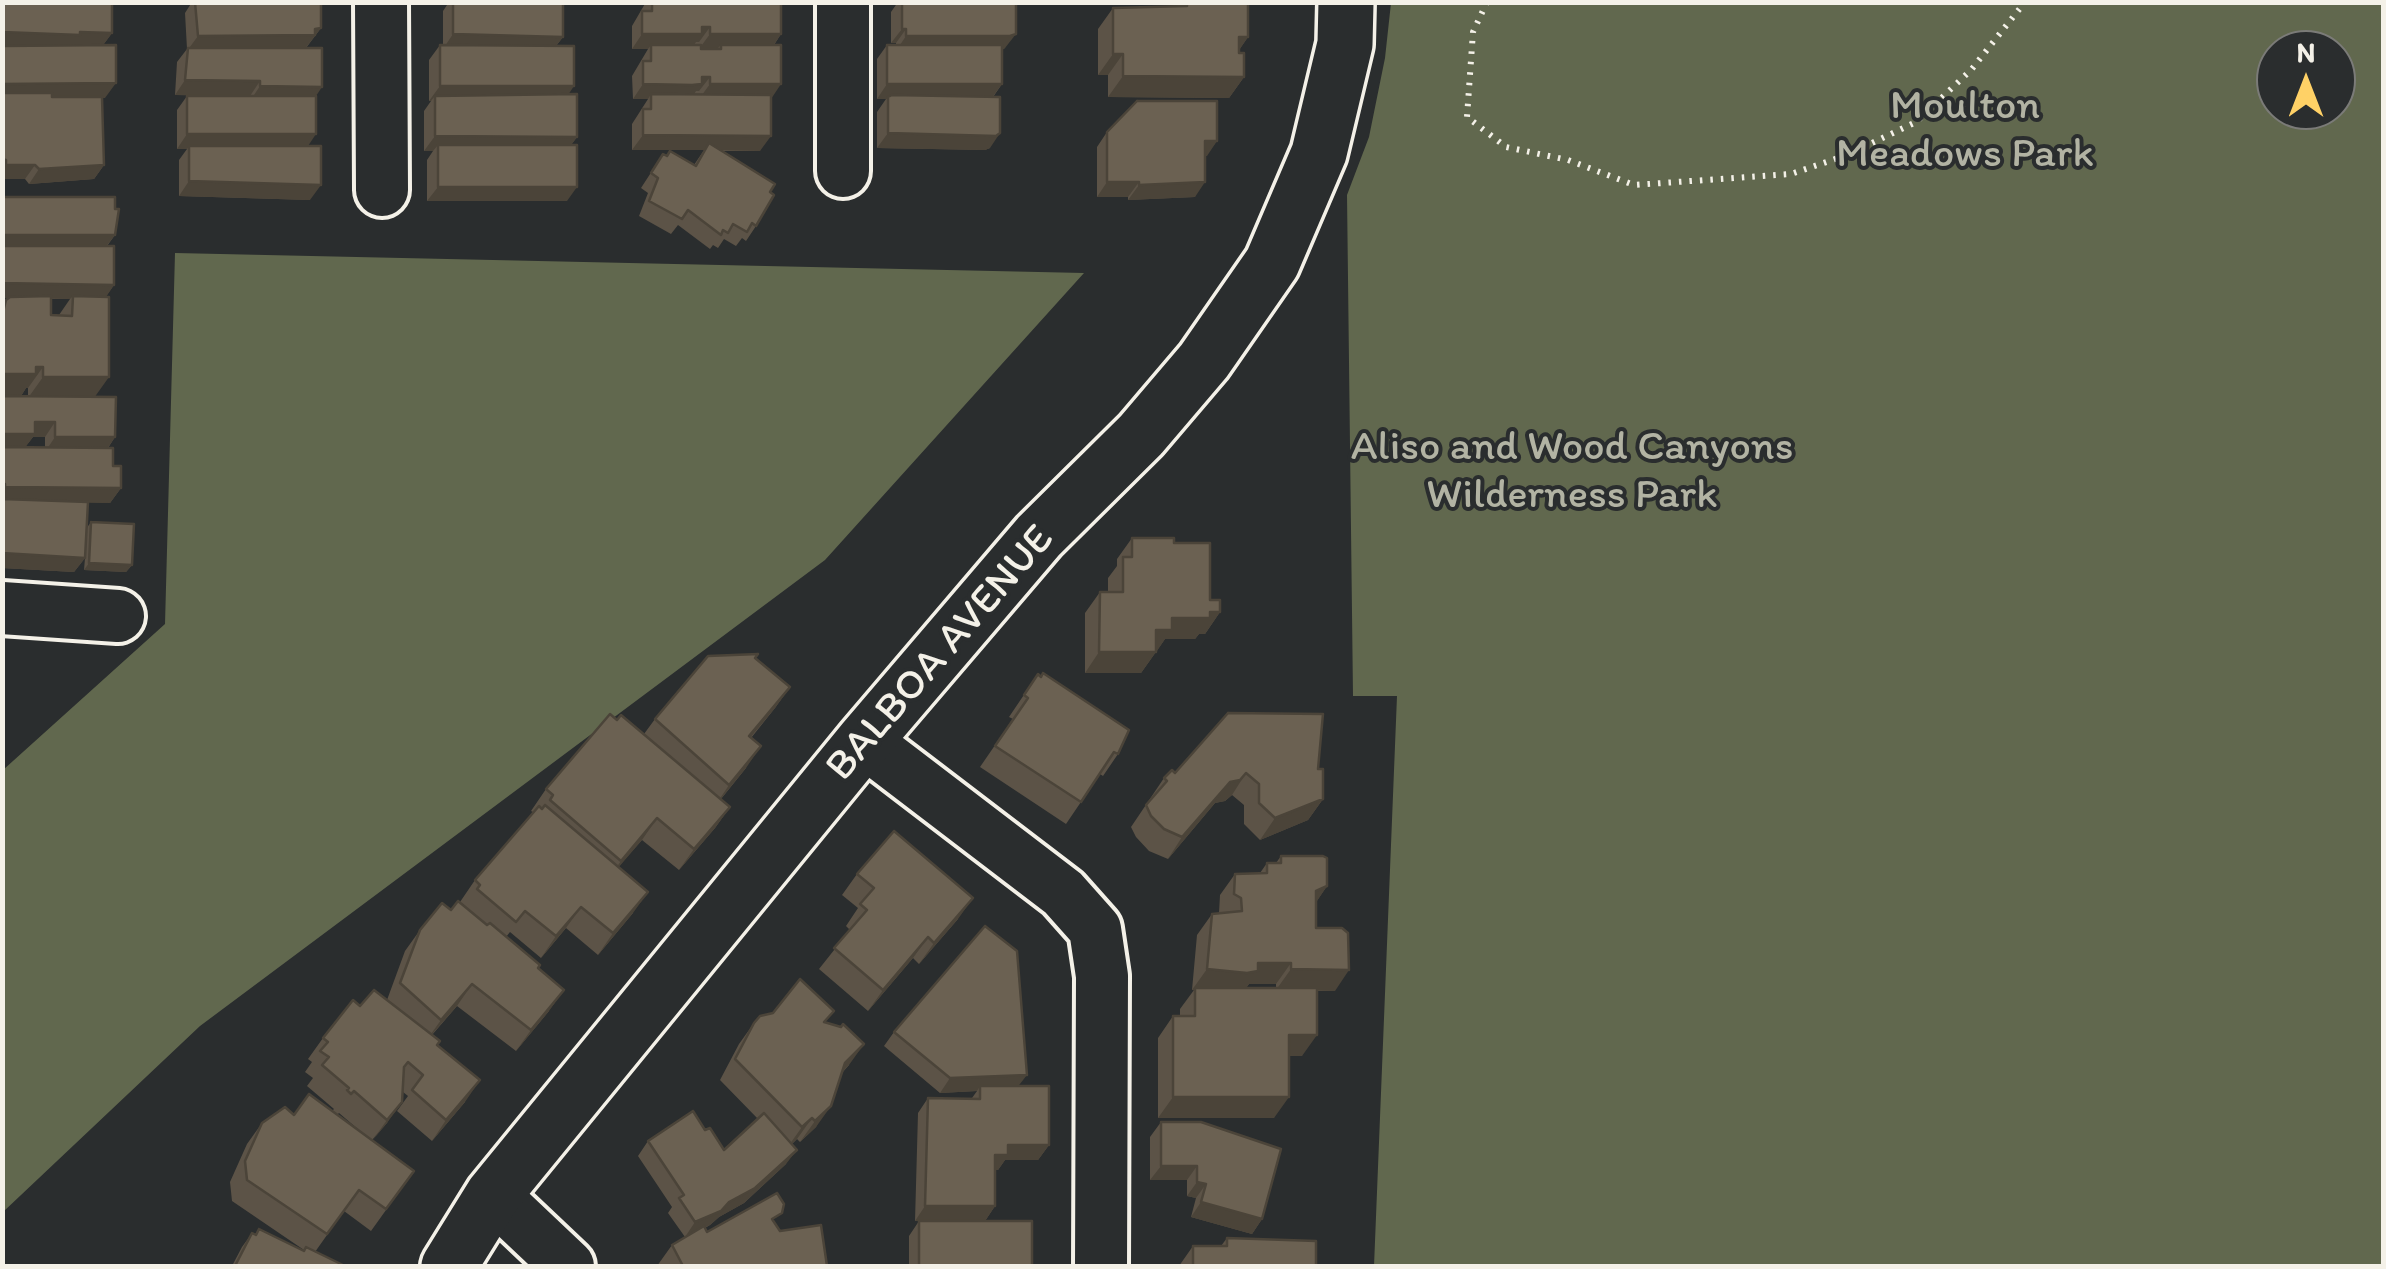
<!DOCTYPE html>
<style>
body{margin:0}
#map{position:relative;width:2386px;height:1269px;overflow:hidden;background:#2a2d2e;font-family:Itim,sans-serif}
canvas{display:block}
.frame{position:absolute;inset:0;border:5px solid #f4f1e8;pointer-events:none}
.north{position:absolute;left:2256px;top:30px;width:100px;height:100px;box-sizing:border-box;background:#2a2d2e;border:2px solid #7b7b78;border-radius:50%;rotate:0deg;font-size:28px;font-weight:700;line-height:40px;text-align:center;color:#f4f1e8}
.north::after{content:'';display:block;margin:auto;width:35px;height:45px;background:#ffd166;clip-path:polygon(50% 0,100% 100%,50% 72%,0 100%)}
</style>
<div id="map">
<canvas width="2386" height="1269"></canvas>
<div class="frame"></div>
<div class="north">N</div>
</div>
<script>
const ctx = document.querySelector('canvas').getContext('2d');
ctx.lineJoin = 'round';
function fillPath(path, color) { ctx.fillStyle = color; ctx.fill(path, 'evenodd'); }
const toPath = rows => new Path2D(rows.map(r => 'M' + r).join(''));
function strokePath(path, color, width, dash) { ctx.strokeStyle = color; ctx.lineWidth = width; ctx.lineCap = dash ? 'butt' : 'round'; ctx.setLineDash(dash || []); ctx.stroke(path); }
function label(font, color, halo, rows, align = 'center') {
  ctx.font = font + ' Itim,sans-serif'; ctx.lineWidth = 8; ctx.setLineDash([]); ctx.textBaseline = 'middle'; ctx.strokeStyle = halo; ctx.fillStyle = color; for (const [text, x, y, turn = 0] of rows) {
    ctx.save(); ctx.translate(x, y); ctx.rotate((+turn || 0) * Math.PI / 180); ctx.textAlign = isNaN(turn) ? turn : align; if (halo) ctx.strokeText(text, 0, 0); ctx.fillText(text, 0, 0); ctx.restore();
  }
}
const green = toPath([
 [1391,3,2383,3,2383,1266,1374,1266,1397,696,1353,696,1347,195,1369,137,1385,58],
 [2276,50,2336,50,2336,110,2276,110],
 [175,253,1084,273,825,560,200,1026,3,1212,3,770,165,624]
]);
const path = toPath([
 [1487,2,1473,32,1467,117,1506,147,1568,160,1634,185,1791,174,1847,155,1916,122,1971,70,2025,2]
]);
const street = toPath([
 [381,2,382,190],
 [843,2,843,171],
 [2,608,118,616],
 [864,741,1063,893,1095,929,1102,976,1101,1266],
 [493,1195,568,1266]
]);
const secondary = toPath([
 [449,1266,493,1195,864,741,1039,536,1141,435,1204,361,1272,263,1319,153,1345,44,1346,2]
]);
const wall = toPath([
 [2,2,112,33,103,45,105,98,102,98,104,165,94,179,29,184,25,179,2,179],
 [192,2,321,2,321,28,306,48,316,96,308,146,310,200,179,196,179,160,187,149,177,149,177,110,187,96,232,96,175,95,177,62,187,49,185,13],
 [449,2,563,2,563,37,556,46,569,94,577,137,571,145,567,201,427,201,427,160,433,151,424,151,424,111,431,101,429,101,429,60,440,45,443,45,443,11],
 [646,2,781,2,781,34,774,45,771,99,760,151,721,151,770,192,756,226,746,241,742,238,736,246,724,239,718,248,713,245,710,249,678,225,671,234,639,216,648,193,641,188,663,154,694,165,704,150,632,150,632,124,648,99,633,99,632,76,648,49,632,49,632,26],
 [898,2,1016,2,1005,48,1002,50,1002,84,993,97,990,148,985,150,877,148,877,112,886,99,877,99,877,59,887,45,896,45,896,43,891,43,891,12],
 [1182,2,1248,2,1248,37,1239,50,1244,77,1229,98,1108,97,1108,75,1098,75,1098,29,1113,8,1179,6],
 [1107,132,1217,141,1205,156,1195,197,1128,200,1128,197,1097,197,1097,147],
 [115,235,107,246,114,285,106,296,95,397,115,437,108,448,121,488,110,503,88,502,86,529,91,522,132,565,126,572,84,570,85,558,74,572,2,568,2,396,28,396,28,388,26,388,21,396,2,396,2,305,8,298],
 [51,299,70,299,59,315,51,315],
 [33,437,45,437,45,448,25,447],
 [1132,538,1174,543,1210,600,1220,612,1205,634,1199,634,1195,639,1165,639,1141,673,1085,673,1085,613,1100,592,1108,592,1108,578,1117,566,1117,559],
 [755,658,790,687,775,708,751,738,746,768,721,799,730,807,715,828,679,870,642,840,618,867,633,913,598,955,566,928,541,958,510,932,506,937,538,968,549,1011,516,1051,457,1006,432,1035,465,1102,432,1141,397,1111,408,1096,403,1092,387,1123,372,1140,414,1171,371,1231,344,1211,315,1252,345,1266,232,1266,242,1247,252,1233,255,1234,259,1229,303,1251,304,1250,232,1201,230,1182,247,1144,262,1123,294,1115,332,1111,334,1109,307,1086,313,1078,305,1072,312,1062,308,1059,323,1038,360,1006,387,1000,405,951,420,930,451,910,465,906,460,902,475,880,533,812,531,811,546,789,617,720,644,734,655,719],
 [339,1113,366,1136,337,1115],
 [1038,674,1118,754,1103,776,1100,774,1066,824,980,767,1013,719,1009,717],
 [1318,769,1323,799,1308,820,1260,840,1244,824,1244,805,1232,795,1225,801,1215,803,1168,859,1149,851,1136,837,1131,827,1164,778,1175,773],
 [1281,856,1327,886,1316,902,1316,928,1335,991,1317,991,1302,1056,1289,1056,1274,1118,1158,1118,1158,1038,1173,1016,1180,1016,1180,1009,1194,990,1192,990,1197,935,1212,914,1219,913,1220,895,1235,874,1260,873,1267,863,1276,863],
 [1249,984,1276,984,1276,988,1246,988],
 [857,874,958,919,919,964,913,958,868,1011,819,969,850,930,846,926,858,908,842,895],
 [826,1022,849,1065,842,1073,816,1127,800,1142,797,1139,792,1144,786,1164,744,1203,719,1217,710,1225,705,1228,707,1232,775,1223,780,1231,827,1266,657,1266,672,1245,685,1237,668,1213,672,1207,638,1156,648,1141,705,1130,724,1150,758,1119,720,1080,739,1044,754,1023],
 [894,1032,1018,1086,1049,1145,1038,1160,1005,1160,998,1170,995,1170,995,1206,985,1221,1032,1266,909,1266,909,1236,919,1221,915,1221,918,1113,928,1098,972,1098,977,1091,940,1093,884,1046],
 [1161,1122,1262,1219,1252,1234,1191,1217,1196,1198,1187,1196,1187,1180,1150,1180,1150,1137],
 [1227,1238,1316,1266,1179,1266,1193,1246,1221,1246]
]);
const shadedWall = toPath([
 [702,27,710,27,699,42,696,42,691,49,651,45,648,49,632,49,642,34],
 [321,28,304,50,187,51,198,36],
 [902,29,906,29,896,43,891,43],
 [2,32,80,32,112,33,101,48,2,47],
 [453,34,563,37,552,51,443,49],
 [710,34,781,34,771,49,721,45,717,49,699,49],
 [1016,34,1005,48,999,51,896,51,906,36],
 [1239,37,1248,37,1233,59],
 [1113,54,1123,54,1108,75,1098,75],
 [1123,76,1244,77,1229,98,1108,97],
 [702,77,710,77,699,91,696,91,691,99,651,94,648,99,633,99,643,84],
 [185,80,260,81,250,96,175,95],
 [116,83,105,98,2,98,2,84],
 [710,84,781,84,771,99,699,99],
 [887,84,1002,84,991,99,877,99],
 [260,86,322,87,312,102,250,101],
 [440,86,574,86,564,101,435,96,431,101,429,101],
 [888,133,1000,133,990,148,985,150,877,148],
 [187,134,316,134,306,149,189,146,187,149,177,149],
 [643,135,771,136,760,151,705,150,709,143,704,150,632,150],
 [435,136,577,137,566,152,438,145,433,151,424,151],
 [1205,141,1217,141,1207,156,1195,156],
 [6,165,35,165,25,179,2,179,2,170],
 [104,165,94,179,29,184,39,169],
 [189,181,321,185,310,200,179,196],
 [1107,182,1139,182,1128,197,1097,197],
 [1205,182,1195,197,1128,200,1139,185],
 [438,187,577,187,567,201,427,201],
 [2,235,115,235,104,249,2,249],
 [2,283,114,285,104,300,73,296,70,299,2,298],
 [36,367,43,367,28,388,26,388,21,396,2,396,2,374],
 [43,377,109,377,94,398,28,398],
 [35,422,55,422,45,437,33,437,24,449,2,449,2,434],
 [55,437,115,437,105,452,45,452],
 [5,487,121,488,110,503,2,502,2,491],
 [2,553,85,558,74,572,2,568],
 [89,563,132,565,126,572,84,570],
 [1210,612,1220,612,1205,634,1199,634,1195,639,1165,639,1157,651,1141,651,1156,630,1172,618],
 [1099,652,1156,652,1141,673,1085,673],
 [790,687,775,708,734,757,749,736],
 [761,746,746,768,715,806,729,785],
 [1246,773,1232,795,1225,801,1215,803,1168,859,1182,837,1230,782],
 [1323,799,1308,820,1260,840,1275,818],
 [730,807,715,828,679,870,694,849],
 [657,818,642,840,606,882,621,861],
 [1327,886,1313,907,1316,891],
 [648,892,633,913,598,955,613,933],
 [973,898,958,919,919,964,934,943],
 [581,907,566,928,541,958,556,936],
 [928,937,913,958,868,1011,883,990],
 [1258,963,1291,963,1276,984,1249,984,1243,992,1232,994,1192,990,1207,969],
 [1291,969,1349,970,1335,991,1276,990],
 [472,984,457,1006,426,1041,441,1020],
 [564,990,549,1011,516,1051,531,1030],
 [1289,1035,1317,1035,1302,1056,1274,1056],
 [864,1044,849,1065,830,1084,845,1063],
 [1027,1075,1016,1089,980,1086,977,1091,940,1093,950,1078],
 [480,1080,465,1102,432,1141,446,1120],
 [1173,1097,1289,1097,1274,1118,1158,1118],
 [402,1102,387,1123,372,1141,387,1120],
 [831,1106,816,1127,800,1142,815,1121],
 [812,1118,797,1139,787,1148,802,1127],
 [1008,1145,1049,1145,1038,1160,1005,1160,998,1170,985,1170,995,1155],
 [797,1150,786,1164,744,1203,719,1217,710,1225,685,1237,695,1222,729,1202],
 [1161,1166,1197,1166,1187,1180,1150,1180],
 [1197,1182,1206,1184,1196,1198,1187,1196],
 [1201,1202,1262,1219,1252,1234,1191,1217],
 [925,1206,995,1206,985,1221,915,1221]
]);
const building = toPath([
 [2,2,112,2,112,33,80,32,80,35,2,32,2,2],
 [195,2,321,2,321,28,315,29,315,35,198,36,195,2],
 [453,2,563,2,563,37,453,34,453,2],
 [652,2,781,2,781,34,710,34,710,27,702,27,702,34,642,34,642,11,652,11,652,2],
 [902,2,1016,2,1016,34,1010,36,906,36,906,29,902,29,902,2],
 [1187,2,1248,2,1248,37,1239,37,1239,53,1244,53,1244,77,1123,76,1123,54,1113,54,1113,8,1187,6,1187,2],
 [116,45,116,83,2,84,2,46,116,45],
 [440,45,574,46,574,86,440,86,440,45],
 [651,45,701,45,701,49,721,49,721,45,781,45,781,84,710,84,710,77,702,77,702,84,692,85,643,84,643,61,651,61,651,45],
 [887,45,1002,45,1002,84,887,84,887,45],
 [188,48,322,48,322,87,260,86,260,81,185,80,188,48],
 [2,93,52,93,52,97,102,97,104,165,39,169,35,165,6,165,6,160,2,159,2,93],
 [577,94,577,137,435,136,435,96,577,94],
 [651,94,771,95,771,136,643,135,643,109,651,109,651,94],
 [892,95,1000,97,1000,133,996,136,888,133,888,97,892,95],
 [187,96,316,96,316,134,187,134,187,96],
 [1137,101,1217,101,1217,141,1205,141,1205,182,1139,185,1139,182,1107,182,1107,132,1137,101],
 [709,143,775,184,770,192,774,195,756,226,752,223,747,232,733,224,728,233,723,230,721,235,688,210,682,219,649,201,658,178,651,173,663,154,667,156,670,151,696,166,709,143],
 [438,145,577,145,577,187,438,187,438,145],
 [189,146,321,146,321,185,189,181,189,146],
 [2,197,115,197,115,209,119,209,115,235,2,235,2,197],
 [2,246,114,246,114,285,2,283,2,246],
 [51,296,51,315,72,316,73,296,109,297,109,377,43,377,43,367,36,367,36,374,2,374,2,316,6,300,10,297,51,296],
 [2,396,116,397,115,437,55,437,55,422,35,422,35,434,2,434,2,396],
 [2,447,113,448,113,466,121,466,121,488,5,487,5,484,2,484,2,447],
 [2,499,88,502,85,558,2,553,2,499],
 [91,522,134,524,132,565,89,563,91,522],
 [1132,538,1174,538,1174,543,1210,543,1210,600,1220,600,1220,612,1210,612,1210,618,1172,618,1172,630,1156,630,1156,652,1099,652,1100,592,1123,592,1123,557,1132,557,1132,538],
 [758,654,755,658,790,687,749,736,761,746,729,785,655,719,708,656,758,654],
 [1043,673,1129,730,1118,754,1114,752,1081,802,995,746,1028,698,1024,695,1038,674,1041,677,1043,673],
 [1228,713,1323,714,1318,769,1323,769,1323,799,1275,818,1259,803,1259,784,1246,773,1240,780,1230,782,1182,837,1164,829,1151,816,1146,805,1167,781,1164,778,1172,770,1175,773,1228,713],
 [610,714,617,720,621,715,730,807,694,849,657,818,621,861,550,800,553,795,546,789,610,714],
 [545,805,648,892,613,933,581,907,556,936,525,911,516,922,477,889,480,885,475,880,539,806,542,809,545,805],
 [894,831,973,898,934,943,928,937,883,990,834,948,867,910,860,904,874,888,857,874,894,831],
 [1281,856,1323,856,1327,858,1327,886,1316,891,1316,928,1342,928,1348,933,1349,970,1291,969,1291,963,1258,963,1258,971,1247,973,1207,969,1212,914,1242,911,1241,898,1234,894,1235,874,1267,873,1267,863,1281,863,1281,856],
 [458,901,487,925,490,923,540,965,538,968,564,990,531,1030,472,984,441,1020,400,983,420,930,442,903,451,910,458,901],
 [985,926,1017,951,1027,1075,950,1078,894,1032,985,926],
 [800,979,834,1011,824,1022,841,1027,843,1024,864,1044,845,1063,831,1106,815,1121,812,1118,802,1127,735,1059,754,1023,760,1016,773,1013,800,979],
 [1195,988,1317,988,1317,1035,1289,1035,1289,1097,1173,1097,1173,1016,1195,1016,1195,988],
 [374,990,440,1041,437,1045,480,1080,446,1120,412,1090,423,1075,408,1062,404,1067,402,1102,387,1120,354,1091,351,1094,347,1090,349,1088,322,1065,329,1057,320,1051,328,1042,323,1038,353,1000,360,1006,374,990],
 [980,1086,1049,1086,1049,1145,1008,1145,1008,1155,995,1155,995,1206,925,1206,928,1098,980,1099,980,1086],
 [309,1094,414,1171,386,1209,359,1190,327,1234,247,1180,245,1161,262,1123,285,1107,294,1115,309,1094],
 [693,1111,705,1130,710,1128,724,1150,764,1113,797,1150,755,1188,729,1202,721,1211,695,1222,679,1198,684,1195,648,1141,693,1111],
 [1161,1122,1201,1122,1281,1149,1262,1219,1201,1202,1206,1184,1197,1182,1197,1166,1161,1166,1161,1122],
 [777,1193,784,1204,782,1213,772,1219,780,1231,821,1225,827,1266,683,1266,672,1245,704,1226,707,1232,777,1193],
 [919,1221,1032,1221,1032,1266,919,1266,919,1221],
 [259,1229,304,1251,306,1247,345,1266,235,1266,252,1233,256,1235,259,1229],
 [1227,1238,1316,1241,1316,1266,1193,1266,1193,1246,1227,1246,1227,1238]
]);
const parkNames = [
 ["Moulton",1965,107],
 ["Meadows Park",1965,155],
 ["Aliso and Wood Canyons",1572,448],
 ["Wilderness Park",1572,496]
];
const streetNames = [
 ["BALBOA AVENUE",941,654,-49]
];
fillPath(green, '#61684e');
strokePath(street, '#f4f1e8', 60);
strokePath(secondary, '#f4f1e8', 62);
strokePath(path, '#f4f1e8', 6, [2.5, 8]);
strokePath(street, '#2a2d2e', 52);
strokePath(secondary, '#2a2d2e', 55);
fillPath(wall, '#5c5347');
fillPath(shadedWall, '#4b4439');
fillPath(building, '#6b6152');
strokePath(building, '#4b4439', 2.5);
label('42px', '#b2b3a3', '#2a2d2e', parkNames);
label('42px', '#f4f1e8', '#2a2d2e', streetNames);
</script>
